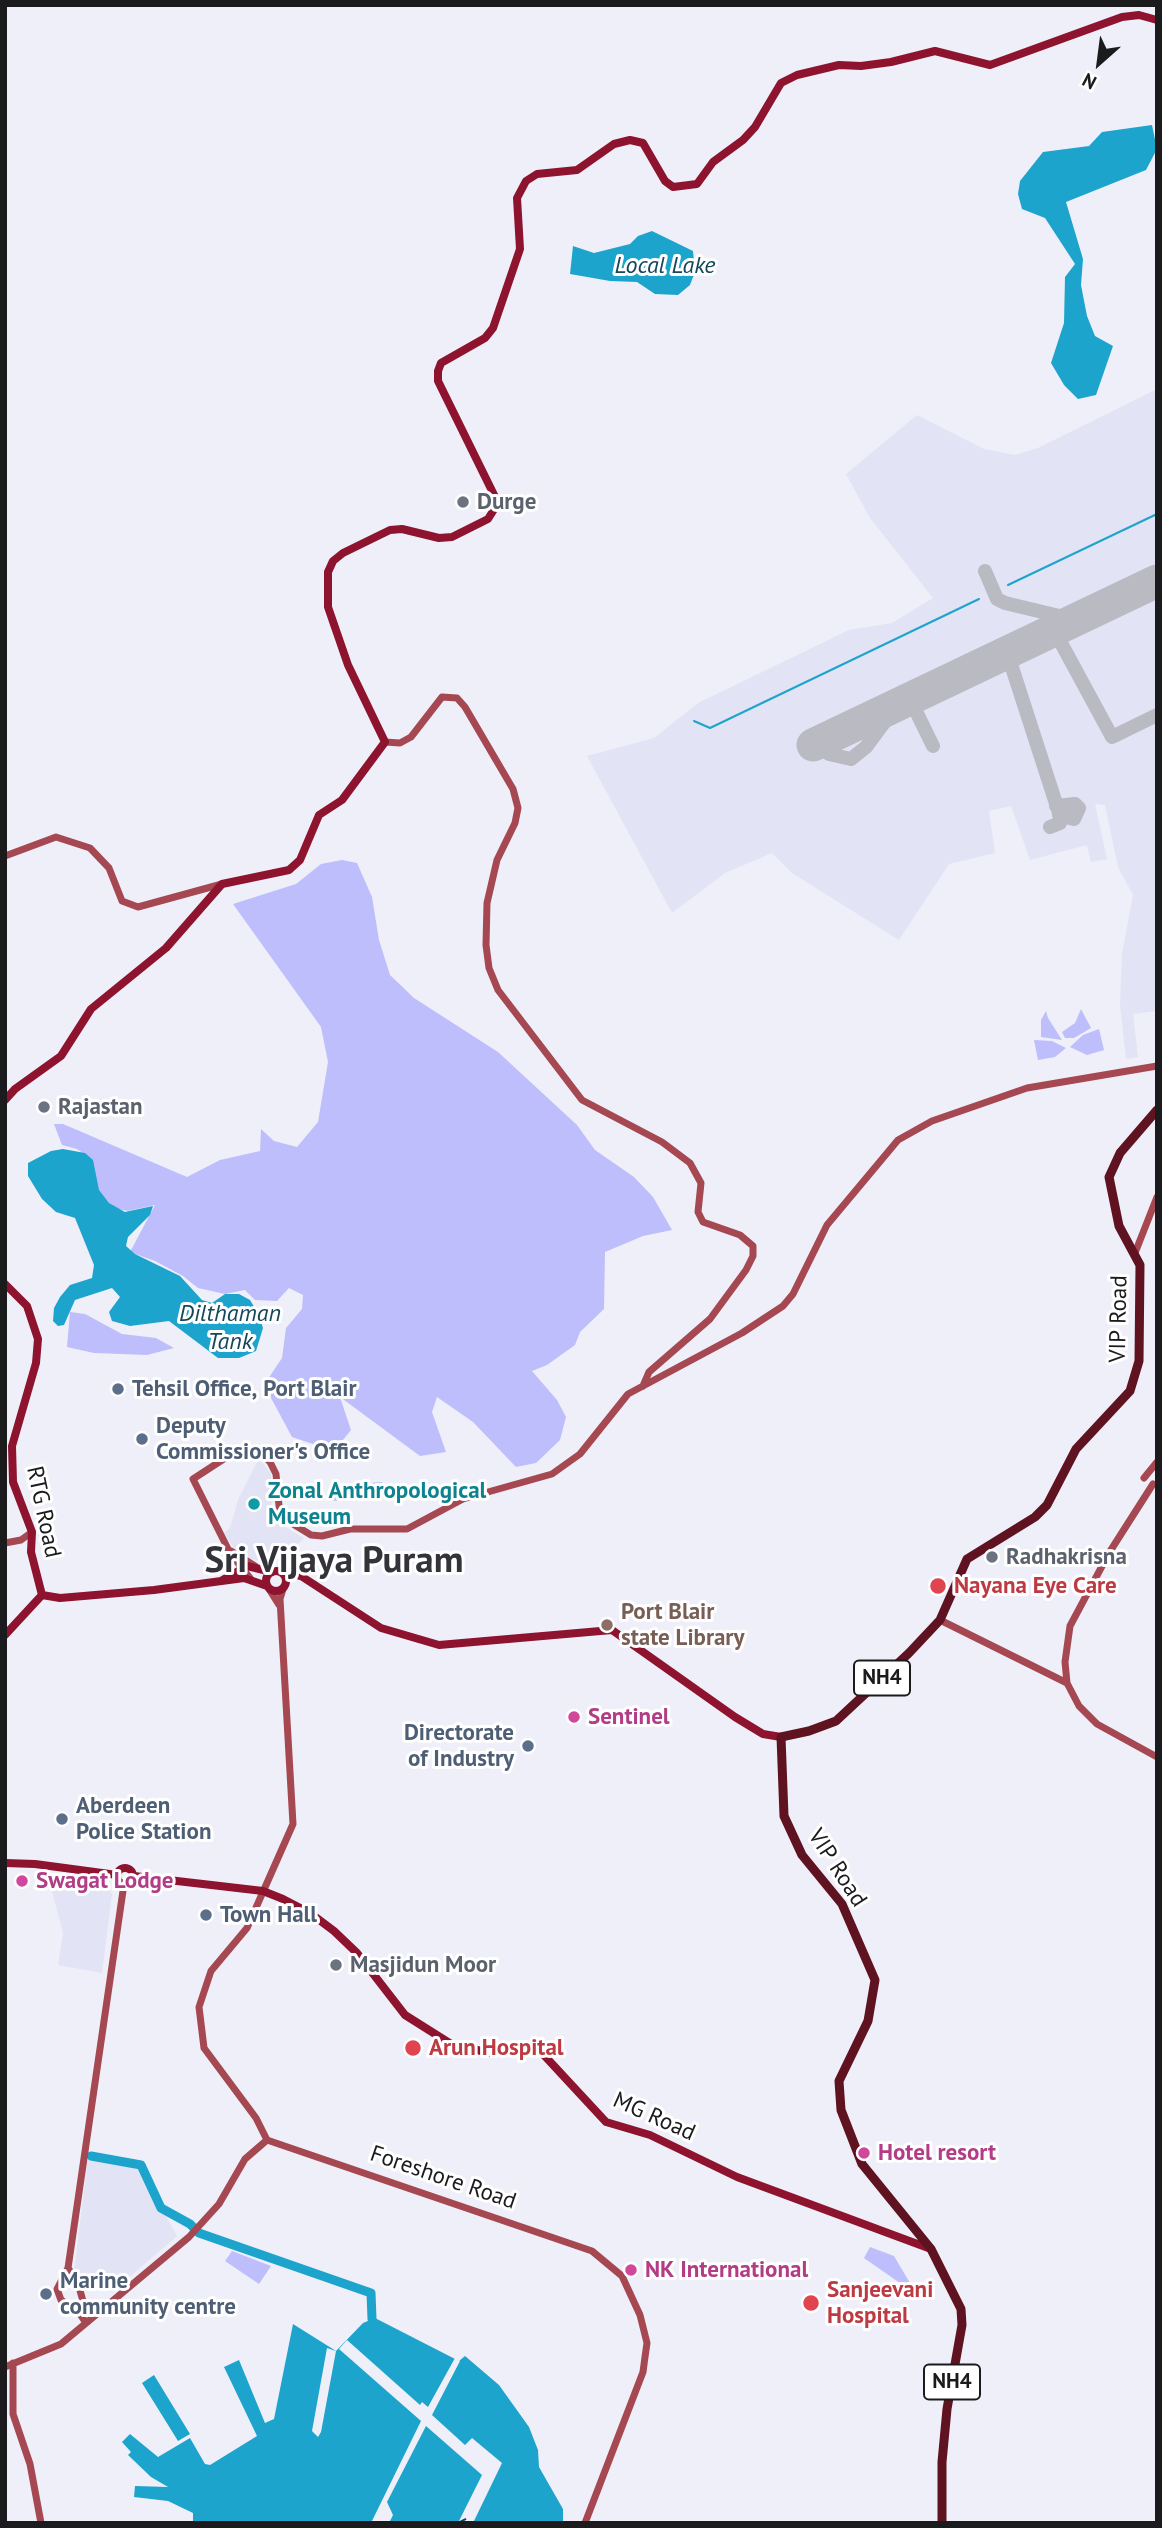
<!DOCTYPE html>
<style>
body{margin:0}
#map{position:relative;width:1162px;height:2528px;overflow:hidden;background:#efeff9;font-family:"PT Sans",sans-serif}
canvas{display:block}
.frame{position:absolute;inset:0;border:7px solid #1b1b1e;pointer-events:none}
.north{position:absolute;left:1064px;top:28px;width:70px;height:70px;-webkit-text-stroke:5px #fff;paint-order:stroke;rotate:208deg;font-size:19px;font-weight:700;line-height:28px;text-align:center;color:#1b1b1e}
.north::after{content:'';display:block;margin:auto;width:24px;height:32px;background:#1b1b1e;clip-path:polygon(50% 0,100% 100%,50% 72%,0 100%)}
</style>
<div id="map">
<canvas width="1162" height="2528"></canvas>
<div class="frame"></div>
<div class="north">N</div>
</div>
<script>
const ctx = document.querySelector('canvas').getContext('2d');
ctx.lineJoin = 'round';
function fillPath(path, color) { ctx.fillStyle = color; ctx.fill(path, 'evenodd'); }
const toPath = rows => new Path2D(rows.map(r => 'M' + r).join(''));
function strokePath(path, color, width, dash) { ctx.strokeStyle = color; ctx.lineWidth = width; ctx.lineCap = dash ? 'butt' : 'round'; ctx.setLineDash(dash || []); ctx.stroke(path); }
function label(font, color, halo, rows, align = 'center') {
  ctx.font = font + ' "PT Sans",sans-serif'; ctx.lineWidth = 6; ctx.setLineDash([]); ctx.textBaseline = 'middle'; ctx.strokeStyle = halo; ctx.fillStyle = color; for (const [text, x, y, turn = 0] of rows) {
    ctx.save(); ctx.translate(x, y); ctx.rotate((+turn || 0) * Math.PI / 180); ctx.textAlign = isNaN(turn) ? turn : align; if (halo) ctx.strokeText(text, 0, 0); ctx.fillText(text, 0, 0); ctx.restore();
  }
}
const built = toPath([
 [1157,389,1157,1011,1133,1014,1138,1057,1126,1059,1120,1005,1122,954,1133,895,1118,867,1105,805,1095,804,1107,859,1091,862,1087,845,1030,860,1011,806,989,811,995,853,949,864,899,940,792,873,772,853,725,873,672,913,587,756,654,738,698,703,849,630,892,623,933,598,870,518,846,474,917,415,984,449,1015,455,1038,448],
 [259,1458,271,1474,272,1516,278,1523,304,1538,286,1558,272,1563,246,1558,234,1548,224,1533,230,1528,238,1500],
 [38,1871,106,1886,112,1894,102,1973,58,1965,63,1933,52,1891,37,1884],
 [88,2158,139,2167,177,2236,112,2292,84,2287,74,2271]
]);
const green = toPath([
 [342,860,357,863,372,897,379,940,390,975,414,998,498,1052,577,1125,595,1150,634,1177,653,1197,672,1230,643,1236,605,1252,604,1309,580,1332,575,1345,547,1365,532,1371,557,1400,566,1417,560,1440,536,1463,516,1467,473,1422,437,1397,432,1412,446,1452,420,1456,340,1397,351,1430,334,1451,292,1437,264,1385,282,1358,286,1328,302,1309,303,1295,289,1288,277,1301,255,1300,245,1290,225,1294,198,1288,183,1276,155,1261,130,1252,155,1205,128,1211,113,1208,94,1186,95,1171,90,1158,77,1149,62,1145,54,1124,63,1124,187,1177,220,1160,260,1151,261,1129,274,1141,297,1147,318,1122,328,1062,321,1027,233,904,296,884,321,864],
 [1081,1009,1091,1028,1074,1038,1065,1038,1062,1032,1075,1023],
 [1046,1011,1048,1018,1062,1040,1041,1037,1041,1020],
 [1099,1029,1104,1050,1087,1055,1070,1047,1083,1035],
 [1034,1040,1052,1041,1066,1048,1055,1057,1038,1060],
 [70,1312,85,1314,122,1334,156,1338,174,1348,147,1355,94,1353,67,1347],
 [382,1482,383,1497,331,1501,330,1486],
 [870,2247,894,2256,917,2295,864,2258],
 [232,2251,271,2266,259,2284,225,2261]
]);
const water = toPath([
 [1152,125,1157,149,1146,170,1066,202,1083,259,1081,285,1087,316,1095,336,1113,346,1096,395,1078,399,1064,385,1051,363,1064,323,1065,277,1075,264,1045,218,1022,209,1018,194,1020,181,1043,152,1089,146,1102,132],
 [652,231,693,251,695,272,690,285,678,295,655,294,637,282,610,281,570,274,573,246,594,253,630,244,638,236],
 [63,1149,85,1153,93,1160,99,1190,109,1203,125,1212,153,1206,150,1215,128,1237,126,1246,135,1254,180,1276,202,1300,212,1303,225,1294,239,1294,250,1300,258,1313,263,1328,256,1351,239,1358,218,1358,169,1321,130,1326,112,1321,109,1312,120,1297,112,1288,75,1300,64,1325,58,1326,53,1321,54,1308,60,1297,70,1285,92,1278,94,1265,75,1218,56,1212,42,1199,28,1176,28,1163,51,1151],
 [375,2318,459,2361,465,2356,499,2385,529,2427,538,2450,539,2467,563,2509,563,2523,193,2523,193,2513,168,2501,134,2497,135,2486,168,2487,151,2477,128,2455,131,2452,122,2442,130,2434,158,2457,190,2438,205,2464,210,2465,257,2436,224,2367,239,2360,265,2423,274,2419,293,2324,336,2351,363,2323],
 [154,2375,190,2434,178,2441,142,2383]
]);
const pier = toPath([
 [347,2340,420,2405,422,2402,428,2407,455,2358,460,2361,432,2415,465,2445,472,2438,502,2463,473,2523,458,2523,482,2475,426,2426,387,2502,393,2515,389,2523,371,2523,421,2421,339,2349],
 [327,2348,336,2351,321,2432,318,2437,312,2431]
]);
const stream = toPath([
 [1008,585,1157,514],
 [694,721,710,728,979,599]
]);
const river = toPath([
 [91,2156,141,2165,161,2208,190,2224,199,2233,371,2293,372,2319]
]);
const ferry = toPath([
 [458,2523,468,2518]
]);
const taxiway = toPath([
 [985,571,997,599,1005,603,1076,620],
 [1054,630,1112,737,1157,715],
 [1010,651,1008,655,1061,819,1060,823,1050,827],
 [910,699,933,746],
 [854,725,823,730,818,737,819,743,829,754,851,759,866,747,897,705],
 [1056,806,1075,804,1079,808,1074,819,1059,815]
]);
const runway = toPath([
 [813,745,1157,581]
]);
const secondary = toPath([
 [385,742,400,743,411,737,442,697,457,698,465,707,513,789,518,808,515,823,497,860,487,903,486,945,489,968,498,990,582,1100,662,1142,690,1163,701,1183,698,1212,703,1222,740,1235,753,1246,753,1256,746,1270,710,1319,649,1372,643,1386],
 [5,856,56,837,90,848,109,868,122,901,138,907,222,884],
 [1135,1253,1157,1197],
 [1144,1478,1157,1462],
 [5,1543,21,1540,32,1532],
 [231,1551,255,1566],
 [250,1578,230,1553,193,1479,236,1451,247,1449,261,1453,270,1462,276,1474,280,1516,311,1535,322,1536,350,1529,407,1529,463,1499,552,1474,580,1454,628,1394,742,1333,783,1306,793,1294,827,1225,898,1140,932,1121,1027,1088,1157,1066],
 [269,1589,279,1605],
 [283,1589,280,1599,293,1824,247,1928,211,1971,199,2007,204,2048,256,2118,267,2140,592,2251,622,2276,640,2315,647,2343,645,2357,643,2372,585,2523],
 [940,1620,1067,1683,1079,1706,1097,1724,1157,1757],
 [1067,1683,1065,1662,1070,1626,1109,1553,1153,1484],
 [68,2268,78,2283,84,2305,98,2313],
 [86,2323,78,2311,61,2300,57,2289,68,2268,124,1884],
 [13,2363,13,2414,30,2464,41,2523],
 [5,2367,61,2344,189,2237,219,2204,245,2159,267,2140]
]);
const primary = toPath([
 [5,1100,15,1089,61,1056,91,1009,166,948,222,884,289,870,300,860,319,815,342,800,385,742,348,665,328,607,328,572,333,561,343,553,390,530,402,529,439,538,452,537,488,519,498,503,438,381,438,371,441,363,485,338,493,328,520,249,517,198,526,181,537,174,577,170,614,144,630,140,643,143,665,181,673,187,697,184,713,162,743,140,755,127,781,83,797,75,839,65,861,66,891,62,935,51,990,65,1122,17,1139,15,1157,20],
 [5,1284,27,1306,38,1339,36,1363,12,1446,13,1482,32,1532,31,1552,42,1595],
 '266 1581a10 10 0 1 1 20 0a10 10 0 1 1-20 0Z',
 [279,1571,301,1576,381,1628,439,1645,612,1630,735,1717,763,1734,781,1737],
 [221,1581,247,1566,272,1572],
 [5,1635,42,1595,60,1598,154,1590,244,1578,267,1586],
 [5,1863,35,1864,117,1875],
 '117 1876a8 8 0 1 1 16 0a8 8 0 1 1-16 0Z',
 [134,1876,263,1891,283,1899,310,1913,334,1931,357,1953,405,2015,451,2044,490,2053,528,2049,542,2053,606,2122,650,2135,737,2177,931,2249]
]);
const highway = toPath([
 [942,2523,942,2462,947,2409,962,2325,961,2309,931,2249,862,2164,841,2110,839,2081,868,2021,875,1980,842,1904,802,1855,784,1816,781,1737,809,1731,836,1721,909,1653,940,1620,967,1559,1035,1517,1047,1505,1076,1449,1130,1391,1139,1361,1140,1265,1119,1226,1109,1177,1120,1153,1157,1110]
]);
const markers = [
 [463,502,7,"#6b7280"],
 [44,1107,7,"#6b7280"],
 [118,1389,7,"#5c6f8a"],
 [142,1439,7,"#5c6f8a"],
 [254,1504,7,"#0f9aa8"],
 [992,1557,7,"#6b7280"],
 [938,1586,9,"#e0444e"],
 [607,1625,7,"#8d6e63"],
 [574,1717,7,"#d1479c"],
 [528,1746,7,"#5c6f8a"],
 [62,1819,7,"#5c6f8a"],
 [22,1881,7,"#d1479c"],
 [206,1915,7,"#5c6f8a"],
 [336,1965,7,"#6b7280"],
 [413,2048,9,"#e0444e"],
 [864,2153,7,"#d1479c"],
 [631,2270,7,"#d1479c"],
 [46,2294,7,"#5c6f8a"],
 [811,2303,9,"#e0444e"]
];
const shields = [
 [882,1678,56],
 [952,2382,56]
];
const shieldNames = [
 ["NH4",882,1678],
 ["NH4",952,2382]
];
const worshipNames = [
 ["Durge",477,502],
 ["Rajastan",58,1107],
 ["Radhakrisna",1006,1557],
 ["Masjidun Moor",350,1965]
];
const streetNames = [
 ["VIP Road",1119,1319,-89],
 ["RTG Road",43,1512,78],
 ["VIP Road",837,1868,57],
 ["MG Road",654,2117,24],
 ["Foreshore Road",443,2178,19]
];
const serviceNames = [
 ["Tehsil Office, Port Blair",132,1389],
 ["Deputy",156,1426],
 ["Commissioner's Office",156,1452],
 ["Directorate",514,1733,"right"],
 ["of Industry",514,1759,"right"],
 ["Aberdeen",76,1806],
 ["Police Station",76,1832],
 ["Town Hall",220,1915],
 ["Marine",60,2281],
 ["community centre",60,2307]
];
const cultureNames = [
 ["Zonal Anthropological",268,1491],
 ["Museum",268,1517]
];
const healthNames = [
 ["Nayana Eye Care",954,1586],
 ["Arun Hospital",429,2048],
 ["Sanjeevani",827,2290],
 ["Hospital",827,2316]
];
const educationNames = [
 ["Port Blair",621,1612],
 ["state Library",621,1638]
];
const hotelNames = [
 ["Sentinel",588,1717],
 ["Swagat Lodge",36,1881],
 ["Hotel resort",878,2153],
 ["NK International",645,2270]
];
const waterNames = [
 ["Local Lake",665,266],
 ["Dilthaman",230,1314],
 ["Tank",230,1342]
];
const townNames = [
 ["Sri Vijaya Puram",334,1561]
];
fillPath(built, '#e2e3f4');
fillPath(green, '#bdbefb');
fillPath(water, '#1da4cd');
fillPath(pier, '#efeff9');
strokePath(stream, '#1da4cd', 2);
strokePath(river, '#1da4cd', 9);
strokePath(ferry, '#15485a', 2, [9, 7]);
strokePath(taxiway, '#babac3', 14);
strokePath(runway, '#babac3', 33);
strokePath(secondary, '#a54852', 7);
strokePath(primary, '#8d132e', 8);
strokePath(highway, '#5f1220', 9);
for (const [x, y, r, color] of markers) { const dot = new Path2D(); dot.arc(x, y, r, 0, 2 * Math.PI); ctx.fillStyle = color; ctx.fill(dot); strokePath(dot, '#fff', 2.5); }
for (const [x, y, w] of shields) { const box = new Path2D(); box.roundRect(x - w / 2, y - 17.5, w, 35, 5); ctx.fillStyle = '#fff'; ctx.fill(box); strokePath(box, '#1b1b1e', 2); }
label('bold 21px', '#1b1b1e', null, shieldNames);
label('bold 23px', '#5b616d', '#fff', worshipNames, 'left');
label('23px', '#1b1b1e', '#fff', streetNames);
label('bold 23px', '#4e5e75', '#fff', serviceNames, 'left');
label('bold 23px', '#0d838f', '#fff', cultureNames, 'left');
label('bold 23px', '#be3a42', '#fff', healthNames, 'left');
label('bold 23px', '#785e54', '#fff', educationNames, 'left');
label('bold 23px', '#b23c85', '#fff', hotelNames, 'left');
label('italic 24px', '#15485a', '#fff', waterNames);
label('bold 37px', '#33333a', '#fff', townNames);
</script>
